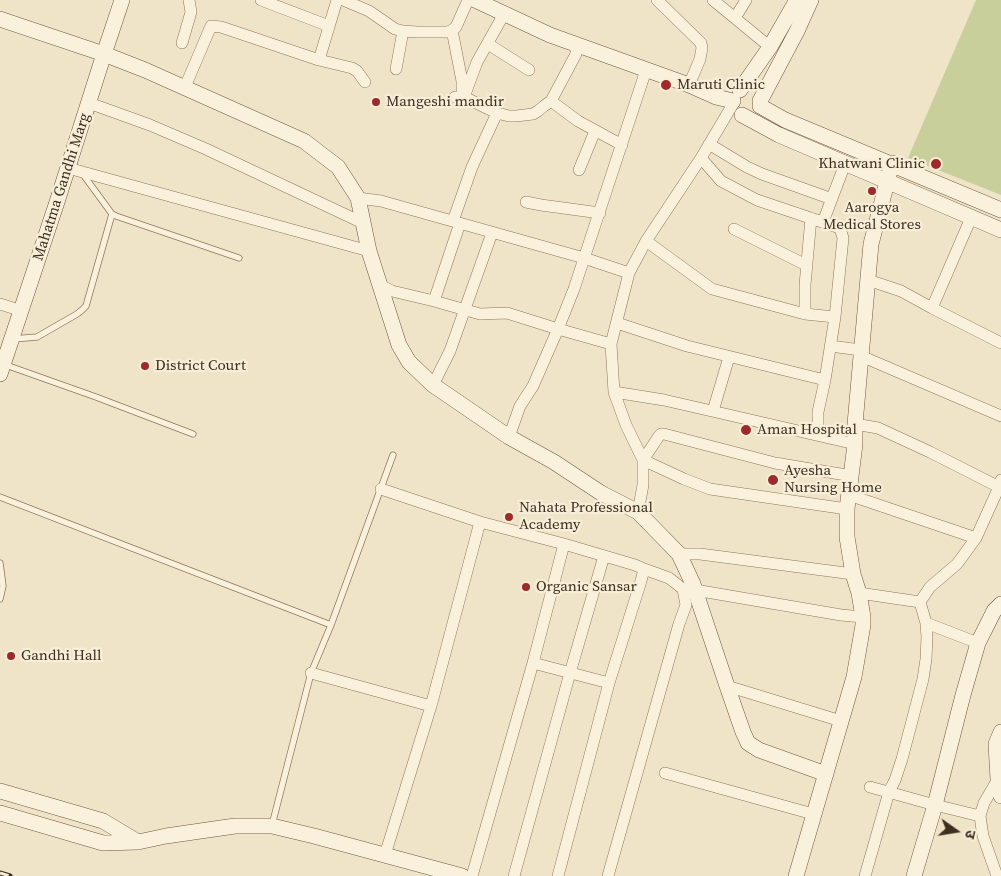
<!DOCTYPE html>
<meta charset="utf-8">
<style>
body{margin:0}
#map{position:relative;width:1001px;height:876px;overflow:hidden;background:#f0e4c8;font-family:"Source Serif 4","Noto Sans Devanagari",serif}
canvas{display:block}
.north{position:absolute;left:931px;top:806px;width:50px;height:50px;-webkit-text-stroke:4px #f7eed8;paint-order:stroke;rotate:103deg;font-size:14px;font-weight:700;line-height:20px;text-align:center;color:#3d2e20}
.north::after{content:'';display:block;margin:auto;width:18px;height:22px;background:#3d2e20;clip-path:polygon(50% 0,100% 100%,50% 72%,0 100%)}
</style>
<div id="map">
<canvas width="1001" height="876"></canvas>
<div class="north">उ</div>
</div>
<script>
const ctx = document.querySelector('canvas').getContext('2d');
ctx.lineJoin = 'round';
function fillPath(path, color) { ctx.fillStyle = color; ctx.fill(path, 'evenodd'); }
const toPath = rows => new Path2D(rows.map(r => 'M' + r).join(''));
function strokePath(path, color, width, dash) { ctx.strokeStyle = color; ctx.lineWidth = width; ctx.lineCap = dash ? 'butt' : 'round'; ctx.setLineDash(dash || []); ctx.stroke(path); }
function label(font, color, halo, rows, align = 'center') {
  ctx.font = font + ' "Source Serif 4",serif'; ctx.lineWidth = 4.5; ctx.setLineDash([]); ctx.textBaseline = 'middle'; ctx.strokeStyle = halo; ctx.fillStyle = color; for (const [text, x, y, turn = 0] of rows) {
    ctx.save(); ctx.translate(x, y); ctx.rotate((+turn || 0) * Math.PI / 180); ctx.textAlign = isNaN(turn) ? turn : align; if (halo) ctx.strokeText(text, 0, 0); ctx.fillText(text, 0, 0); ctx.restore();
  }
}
const green = toPath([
 [976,0,1001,0,1001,195,908,158]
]);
const lane = toPath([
 [82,173,112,214,116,216,239,258],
 [13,339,37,337,77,314,82,310,86,306,112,214],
 [3,364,96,397,193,434],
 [0,497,331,625],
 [0,563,3,586,0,599],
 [272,825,311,673,331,625,393,455]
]);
const street = toPath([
 [261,0,329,26],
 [343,0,369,11,395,29,403,31,417,32,448,32,452,30,456,27,468,0],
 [657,0,701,43,702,48,700,59,689,85],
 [713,0,770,47],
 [735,18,746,0],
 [452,30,462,81,462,89,464,97,497,113,509,116,516,116,533,114,538,111,544,106,551,101],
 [182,43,191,12,189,0],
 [488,44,529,70],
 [576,44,576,54,551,101,578,121,622,145],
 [319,60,337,0],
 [396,69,403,31],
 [185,87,211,26,221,27,319,60,352,68,357,71,365,82],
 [455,97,464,97,477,62,504,14],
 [89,103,150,125,206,149,363,223],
 [709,144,747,167,762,174,832,199],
 [701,158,721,181,757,200,840,228,843,238,835,317,825,380,818,412,818,435],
 [68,168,369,251],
 [579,170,595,131],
 [358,198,381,201,584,258,629,273],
 [526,202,541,205,600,213],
 [453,221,472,167,497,113],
 [823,222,845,164],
 [734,229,806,265],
 [646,241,712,289,805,314,835,317],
 [868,280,901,291,932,308,1001,343],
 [380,285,392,291,434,301,480,314,507,313,558,329,611,344],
 [434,301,460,223],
 [0,304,22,311],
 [932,308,971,218],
 [805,314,805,285,811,218],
 [617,323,687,346,825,380],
 [830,346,861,350],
 [861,356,1001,416],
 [433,385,450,351,492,233],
 [614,392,664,400,855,444],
 [713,411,729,357],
 [855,424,878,428,930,452,1001,488],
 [509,437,520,406,533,386,558,329,574,289,646,70],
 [381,489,480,522,564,544,635,565,644,569,641,581,609,683,558,876],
 [849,495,976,538],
 [847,509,710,489,684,479,643,460,659,436,661,434,664,434,775,463,852,476],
 [638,512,643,485,643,460,626,425,614,392,611,344,629,273,646,241,701,158,733,104],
 [679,554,700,554,853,574],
 [695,590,841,615,863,617],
 [859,593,920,602],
 [926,623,978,643],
 [533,663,609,683],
 [311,673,431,706],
 [727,686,841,721],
 [665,773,813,814],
 [870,787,935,805,980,816],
 [385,855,431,706,480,522],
 [472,876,533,663,564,544],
 [514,876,570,673,604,556],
 [608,876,679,624,686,605,683,589,669,578,644,569],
 [865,876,889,792,895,780,902,759,923,679,926,659,927,637,926,623,920,602,930,587,957,564,976,538,999,487,1001,480],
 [997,876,983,836,980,816,984,803,998,779]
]);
const secondary = toPath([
 [475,0,550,35,689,85,716,97,733,101],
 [0,19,104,54,145,70,304,141,338,167,358,198,369,251,399,345,409,362,433,385,509,437,554,462,601,493,638,512,679,554,693,584,727,686,743,732,748,743,759,750,826,774],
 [740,90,770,47,794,5,796,0],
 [760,101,797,31,811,0],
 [760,106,785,120,1001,210],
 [742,115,779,135,1001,230],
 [0,374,57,202,104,54,122,0],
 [1001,732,996,744,998,779,1001,796],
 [0,791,103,821,138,842],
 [0,813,103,843,138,842,166,836,235,826,272,826,314,836,462,876],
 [796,876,854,677,863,625,863,617,859,593,853,574,847,537,847,509,855,444,855,424,871,244,892,163],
 [914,876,935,805,963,695,978,643,994,611,1001,604]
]);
const rail = toPath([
 [0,873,10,876]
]);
const markers = [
 [666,85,6,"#9e2a2b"],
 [376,102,5,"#9e2a2b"],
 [936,164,6,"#9e2a2b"],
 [872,191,5,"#9e2a2b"],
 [145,366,5,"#9e2a2b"],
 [746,430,6,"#9e2a2b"],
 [773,480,6,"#9e2a2b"],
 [509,517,5,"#9e2a2b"],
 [526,587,5,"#9e2a2b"],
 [11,656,5,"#9e2a2b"]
];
const poiNames = [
 ["Maruti Clinic",677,85],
 ["Mangeshi mandir",386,102],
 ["Khatwani Clinic",925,164,"right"],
 ["Aarogya",872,208,"center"],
 ["Medical Stores",872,225,"center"],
 ["District Court",155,366],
 ["Aman Hospital",757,430],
 ["Ayesha",784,471],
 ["Nursing Home",784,488],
 ["Nahata Professional",519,508],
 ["Academy",519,525],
 ["Organic Sansar",536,587],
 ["Gandhi Hall",21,656]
];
const streetNames = [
 ["Mahatma Gandhi Marg",62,187,-72]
];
fillPath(green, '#c9cf9b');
strokePath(lane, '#8d765c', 7);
strokePath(street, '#8d765c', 12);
strokePath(secondary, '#6f573f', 16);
strokePath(lane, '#faf1dc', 5.5);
strokePath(street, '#faf1dc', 11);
strokePath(secondary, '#faf1dc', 15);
strokePath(rail, '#3d2e20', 5);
strokePath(rail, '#f7eed8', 3, [9]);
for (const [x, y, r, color] of markers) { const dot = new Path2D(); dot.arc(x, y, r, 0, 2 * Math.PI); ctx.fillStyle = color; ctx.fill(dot); strokePath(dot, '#f7eed8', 2); }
label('15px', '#3d2e20', '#f7eed8', poiNames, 'left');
label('15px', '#3d2e20', '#f7eed8', streetNames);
</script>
